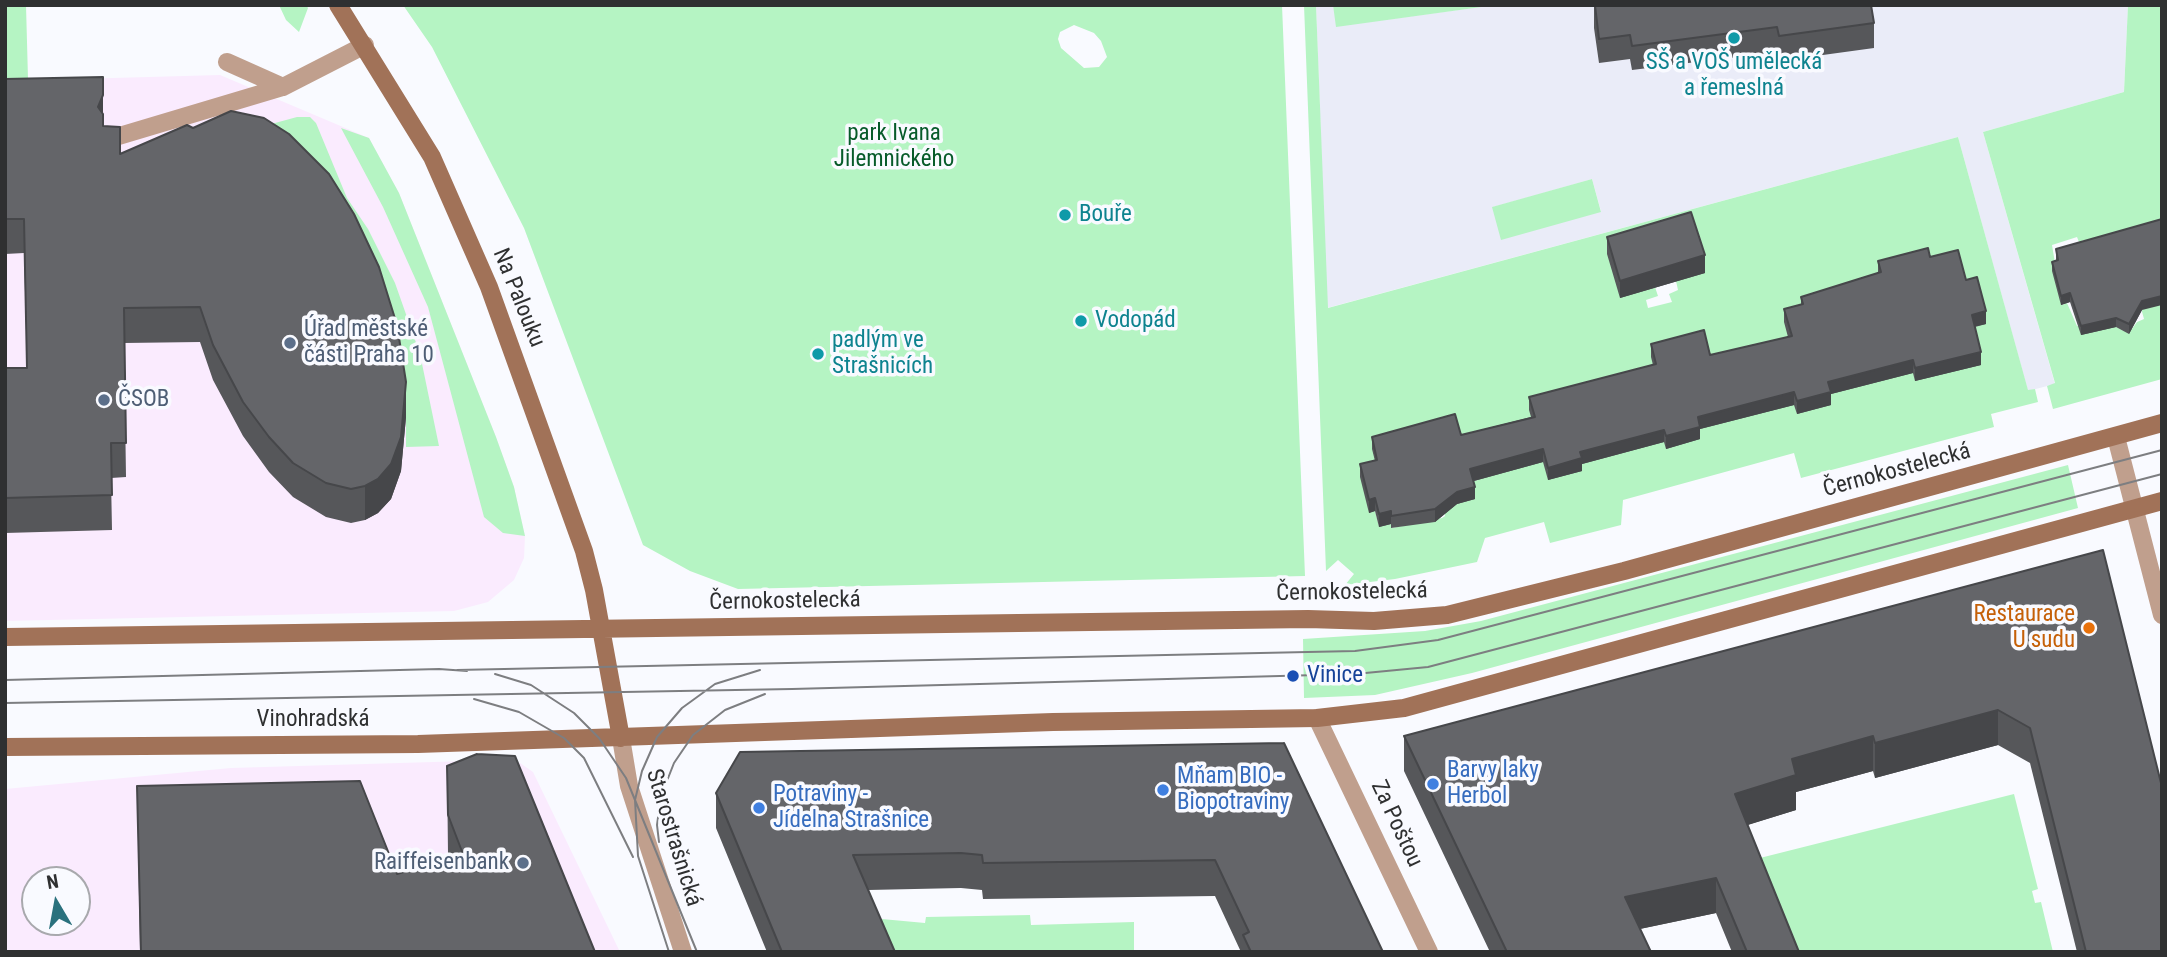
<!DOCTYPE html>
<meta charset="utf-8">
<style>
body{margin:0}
#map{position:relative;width:2167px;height:957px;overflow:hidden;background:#f9faff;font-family:"Roboto Condensed",sans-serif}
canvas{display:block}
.frame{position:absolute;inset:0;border:7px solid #2f3031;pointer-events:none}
.north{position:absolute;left:21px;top:866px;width:70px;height:70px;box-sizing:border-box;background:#f9faff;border:2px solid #a8a9ad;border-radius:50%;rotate:350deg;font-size:19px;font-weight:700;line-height:28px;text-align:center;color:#2f3031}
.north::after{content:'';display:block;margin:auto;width:24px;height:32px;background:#2a717d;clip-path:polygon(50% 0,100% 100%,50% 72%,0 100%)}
</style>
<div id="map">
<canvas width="2167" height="957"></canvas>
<div class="frame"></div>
<div class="north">N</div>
</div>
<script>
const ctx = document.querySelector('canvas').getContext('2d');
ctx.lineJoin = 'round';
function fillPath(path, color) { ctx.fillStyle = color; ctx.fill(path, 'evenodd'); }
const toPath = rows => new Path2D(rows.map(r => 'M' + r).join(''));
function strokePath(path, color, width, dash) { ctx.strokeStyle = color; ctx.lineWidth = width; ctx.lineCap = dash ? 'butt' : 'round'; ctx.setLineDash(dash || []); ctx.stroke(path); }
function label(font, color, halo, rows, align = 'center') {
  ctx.font = font + ' "Roboto Condensed",sans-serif'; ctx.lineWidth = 7; ctx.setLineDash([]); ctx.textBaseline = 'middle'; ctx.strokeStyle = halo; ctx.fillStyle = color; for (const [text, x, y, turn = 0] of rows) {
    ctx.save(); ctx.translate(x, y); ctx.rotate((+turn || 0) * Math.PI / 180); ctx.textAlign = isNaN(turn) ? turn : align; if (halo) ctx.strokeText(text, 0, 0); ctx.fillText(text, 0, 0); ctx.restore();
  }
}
const commercial = toPath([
 [220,75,369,138,399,193,496,437,514,487,525,536,524,558,514,580,488,602,454,611,5,621,5,81],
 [501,760,520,763,533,772,620,952,5,952,5,789,231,768],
 [35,880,77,880,77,922,35,922]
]);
const built = toPath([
 [1316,5,1333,5,1337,26,1496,5,2128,5,2124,92,1983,132,2055,384,2028,391,1958,137,1327,308],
 [1592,179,1601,211,1493,207,1540,194]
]);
const green = toPath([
 [5,5,26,5,28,79,5,81],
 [279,5,306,5,308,8,299,32,286,20],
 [403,5,1282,5,1305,576,738,589,690,571,643,545,524,228,432,47],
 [1074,25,1094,33,1101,41,1107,57,1099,67,1084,68,1061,48,1058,39,1060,32],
 [1304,5,1316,5,1328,308,1958,137,2028,390,2035,389,2038,402,1991,414,1994,427,1801,478,1794,453,1623,500,1621,525,1550,543,1544,522,1485,538,1477,562,1395,579,1345,585,1354,574,1338,560,1326,571],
 [1704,272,1676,281,1678,290,1669,294,1672,302,1648,308,1646,300,1658,296,1655,287],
 [1977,290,1975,341,1907,350],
 [1377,473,1478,480,1470,482,1444,508,1445,516,1442,518,1392,528,1391,524,1379,526,1375,511],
 [1333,5,1496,5,1336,27],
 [2128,5,2162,5,2162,379,2053,409,2047,386,2055,383,1983,132,2124,92],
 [2077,237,2079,242,2084,240,2087,250,2141,308,2144,319,2137,322,2132,329,2124,331,2116,327,2077,326,2067,303,2062,305,2052,245],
 [297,117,310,117,316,123,347,198,368,229,395,283,420,354,439,446,406,447,406,417,264,126],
 [341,128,369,138,399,193,496,437,514,487,525,536,503,533,484,517,428,307,383,207],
 [1592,179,1601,212,1501,240,1492,207],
 [2068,465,2078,508,1472,673,1375,695,1304,698,1303,639,1425,631,1481,621],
 [2014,794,2038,889,2032,891,2035,903,2041,902,2053,952,1785,952,1748,861],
 [1030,915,1031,925,1134,922,1134,952,879,952,871,918,925,923,926,917]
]);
const lane = toPath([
 [227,62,283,87],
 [109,139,283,87,365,45]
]);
const street = toPath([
 [2116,437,2162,615],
 [1317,718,1429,952],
 [621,738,629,786,683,952]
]);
const secondary = toPath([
 [338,5,432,157,489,287,584,551,594,590,621,738],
 [5,637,1308,619,1374,621,1447,615,1624,571,2162,423],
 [5,747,418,744,1053,722,1317,718,1404,708,2162,501]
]);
const tram = toPath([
 [457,670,1355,651,1438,640,2162,450],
 [495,674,531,685,574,713,599,738,626,778,697,952],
 [5,680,439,669,467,671],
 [474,699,519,712,564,738,584,758,633,857],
 [5,703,792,689,1355,674,1428,667,2162,474],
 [659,842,657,825,661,796,674,763,693,735,725,710,765,694],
 [669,952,638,856,635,800,642,771,657,737,682,708,715,684,760,670]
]);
const wall = toPath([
 [1594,5,1874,23,1874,48,1779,61,1777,52,1632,70,1630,59,1599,63,1594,28],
 [103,77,103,126,120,154,406,417,401,471,391,499,378,513,365,520,351,523,326,517,293,497,269,472,243,436,213,380,200,342,124,343,126,477,111,478,112,530,5,533,5,368,27,368,24,253,5,254,5,79],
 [1607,237,1705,273,1620,298,1607,254],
 [2056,249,2142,310,2129,334,2116,327,2081,335,2070,302,2061,305,2052,271,2052,262,2056,260],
 [1930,257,1966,280,1986,324,1975,327,1981,365,1915,381,1913,373,1831,394,1831,405,1797,414,1794,405,1700,429,1700,439,1666,449,1664,442,1582,464,1582,471,1548,480,1543,462,1474,481,1475,499,1457,504,1435,522,1391,528,1391,524,1379,527,1375,511,1369,513,1360,477,1360,464,1375,461,1372,449,1372,437,1461,435,1531,417,1529,410,1529,397,1653,365,1651,357,1651,344,1710,355,1788,337,1784,322,1784,309,1801,305,1801,297,1878,273,1878,261],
 [2103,550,2162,952,2077,952,2030,763,1998,745,1875,778,1873,771,1796,792,1796,810,1747,825,1799,952,1732,952,1716,913,1640,929,1651,952,1490,952,1404,771,1404,736],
 [1284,743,1383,952,1241,952,1215,896,983,899,982,890,961,888,868,890,895,952,767,952,716,828,716,793],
 [447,766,595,952,140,952,137,786,397,874,450,858,448,854]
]);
const shadedWall = toPath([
 [103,95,103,130,98,107],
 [1705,255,1705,273,1620,298,1620,281],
 [2070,293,2070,302,2061,305,2061,296],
 [2162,296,2162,305,2142,310,2129,334,2129,324,2142,301],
 [1986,311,1986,324,1972,327,1972,315],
 [2116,318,2116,327,2081,335,2081,326],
 [1981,352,1981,365,1915,381,1915,368],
 [1913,360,1913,373,1831,394,1831,405,1797,414,1797,401,1828,382],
 [406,382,406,417,401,471,391,499,378,513,365,520,365,486],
 [1794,392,1794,405,1700,429,1700,439,1666,449,1666,436,1698,417],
 [1664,430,1664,442,1582,464,1582,471,1548,480,1548,468,1580,452],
 [1543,449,1543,462,1470,482,1470,469],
 [1475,487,1475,499,1457,504,1435,522,1435,509,1457,492],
 [1375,498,1375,511,1369,513,1369,500],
 [1391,511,1391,524,1379,527,1379,514],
 [1998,710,1998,745,1875,778,1875,743],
 [1873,736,1873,771,1796,792,1796,810,1735,829,1735,794,1792,759],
 [1716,878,1716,913,1625,932,1625,897]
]);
const building = toPath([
 [1595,5,1871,5,1874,23,1779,36,1777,27,1632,46,1630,35,1599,39,1595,5],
 [103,77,103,95,98,107,103,114,103,126,120,127,120,154,187,125,193,128,231,111,264,118,289,134,329,174,354,214,379,267,397,325,406,382,401,437,391,464,378,479,365,486,351,489,326,483,293,463,269,437,243,402,213,345,200,307,124,308,126,443,111,443,112,495,5,498,5,368,27,368,24,219,5,219,5,79,103,77],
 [1691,212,1705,255,1620,281,1607,237,1691,212],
 [2162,219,2162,296,2142,301,2129,324,2116,318,2081,326,2070,293,2061,296,2052,262,2058,260,2056,249,2162,219],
 [1928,248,1930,257,1958,250,1966,280,1977,277,1986,311,1972,315,1981,352,1915,368,1913,360,1828,382,1831,392,1797,401,1794,392,1698,417,1700,427,1666,436,1664,430,1580,452,1582,458,1548,468,1543,449,1470,469,1475,487,1457,492,1435,509,1391,516,1391,511,1379,514,1375,498,1369,500,1360,464,1377,460,1372,437,1455,414,1461,435,1535,417,1529,397,1656,364,1651,344,1704,330,1710,355,1792,336,1784,309,1803,304,1801,297,1881,272,1878,261,1928,248],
 [2103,550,2162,787,2162,952,2086,952,2030,728,1998,710,1875,743,1873,736,1792,759,1796,775,1735,794,1799,952,1747,952,1716,878,1625,897,1651,952,1507,952,1404,736,2103,550],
 [1284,743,1383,952,1251,952,1243,935,1249,932,1215,860,983,863,982,855,961,853,853,855,895,952,782,952,716,793,740,752,1284,743],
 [477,754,515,756,595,952,141,952,137,786,360,781,397,874,463,854,448,815,447,766,477,754]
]);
const markers = [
 [1734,38,7,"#0f9aa8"],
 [1065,215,7,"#0f9aa8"],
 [1081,321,7,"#0f9aa8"],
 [290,343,7,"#5c6f8a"],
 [818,354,7,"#0f9aa8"],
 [104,400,7,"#5c6f8a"],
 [2089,628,7,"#e8710a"],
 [1293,676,7,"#1a4fb4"],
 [1433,784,7,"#3f7fe0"],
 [1163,790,7,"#3f7fe0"],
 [759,808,7,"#3f7fe0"],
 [523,863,7,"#5c6f8a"]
];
const cultureNames = [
 ["SŠ a VOŠ umělecká",1734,63,"center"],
 ["a řemeslná",1734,89,"center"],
 ["Bouře",1079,215],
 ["Vodopád",1095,321],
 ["padlým ve",832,341],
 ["Strašnicích",832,367]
];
const parkNames = [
 ["park Ivana",894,134],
 ["Jilemnického",894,160]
];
const streetNames = [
 ["Na Palouku",518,298,68],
 ["Černokostelecká",1897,471,-15],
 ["Černokostelecká",1352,593,-1],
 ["Černokostelecká",785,602,-1],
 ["Vinohradská",313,720],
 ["Za Poštou",1396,824,65],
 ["Starostrašnická",673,838,73]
];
const serviceNames = [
 ["Úřad městské",304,330],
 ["části Praha 10",304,356],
 ["ČSOB",118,400],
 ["Raiffeisenbank",509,863,"right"]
];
const foodNames = [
 ["Restaurace",2075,615],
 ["U sudu",2075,641]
];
const transitNames = [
 ["Vinice",1307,676]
];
const shopNames = [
 ["Barvy laky",1447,771],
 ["Herbol",1447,797],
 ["Mňam BIO -",1177,777],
 ["Biopotraviny",1177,803],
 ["Potraviny -",773,795],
 ["Jídelna Strašnice",773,821]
];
fillPath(commercial, '#faebfe');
fillPath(built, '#eaecf8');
fillPath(green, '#b5f4c3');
strokePath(lane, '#c09f8d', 18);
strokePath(street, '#c09f8d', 18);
strokePath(secondary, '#a17258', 18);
strokePath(tram, '#7d7e81', 2);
fillPath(wall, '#56575a');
fillPath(shadedWall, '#46474a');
fillPath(building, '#646569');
strokePath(building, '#46474a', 2);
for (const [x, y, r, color] of markers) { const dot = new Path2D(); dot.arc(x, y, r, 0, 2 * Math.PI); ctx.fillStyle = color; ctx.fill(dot); strokePath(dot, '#f9faff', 2.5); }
label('23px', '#0d838f', '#f9faff', cultureNames, 'left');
label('23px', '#075b2a', '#f9faff', parkNames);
label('23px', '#2f3031', '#f9faff', streetNames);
label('23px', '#4e5e75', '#f9faff', serviceNames, 'left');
label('23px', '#c56008', '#f9faff', foodNames, 'right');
label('23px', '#164399', '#f9faff', transitNames, 'left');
label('23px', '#366cbe', '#f9faff', shopNames, 'left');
</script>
